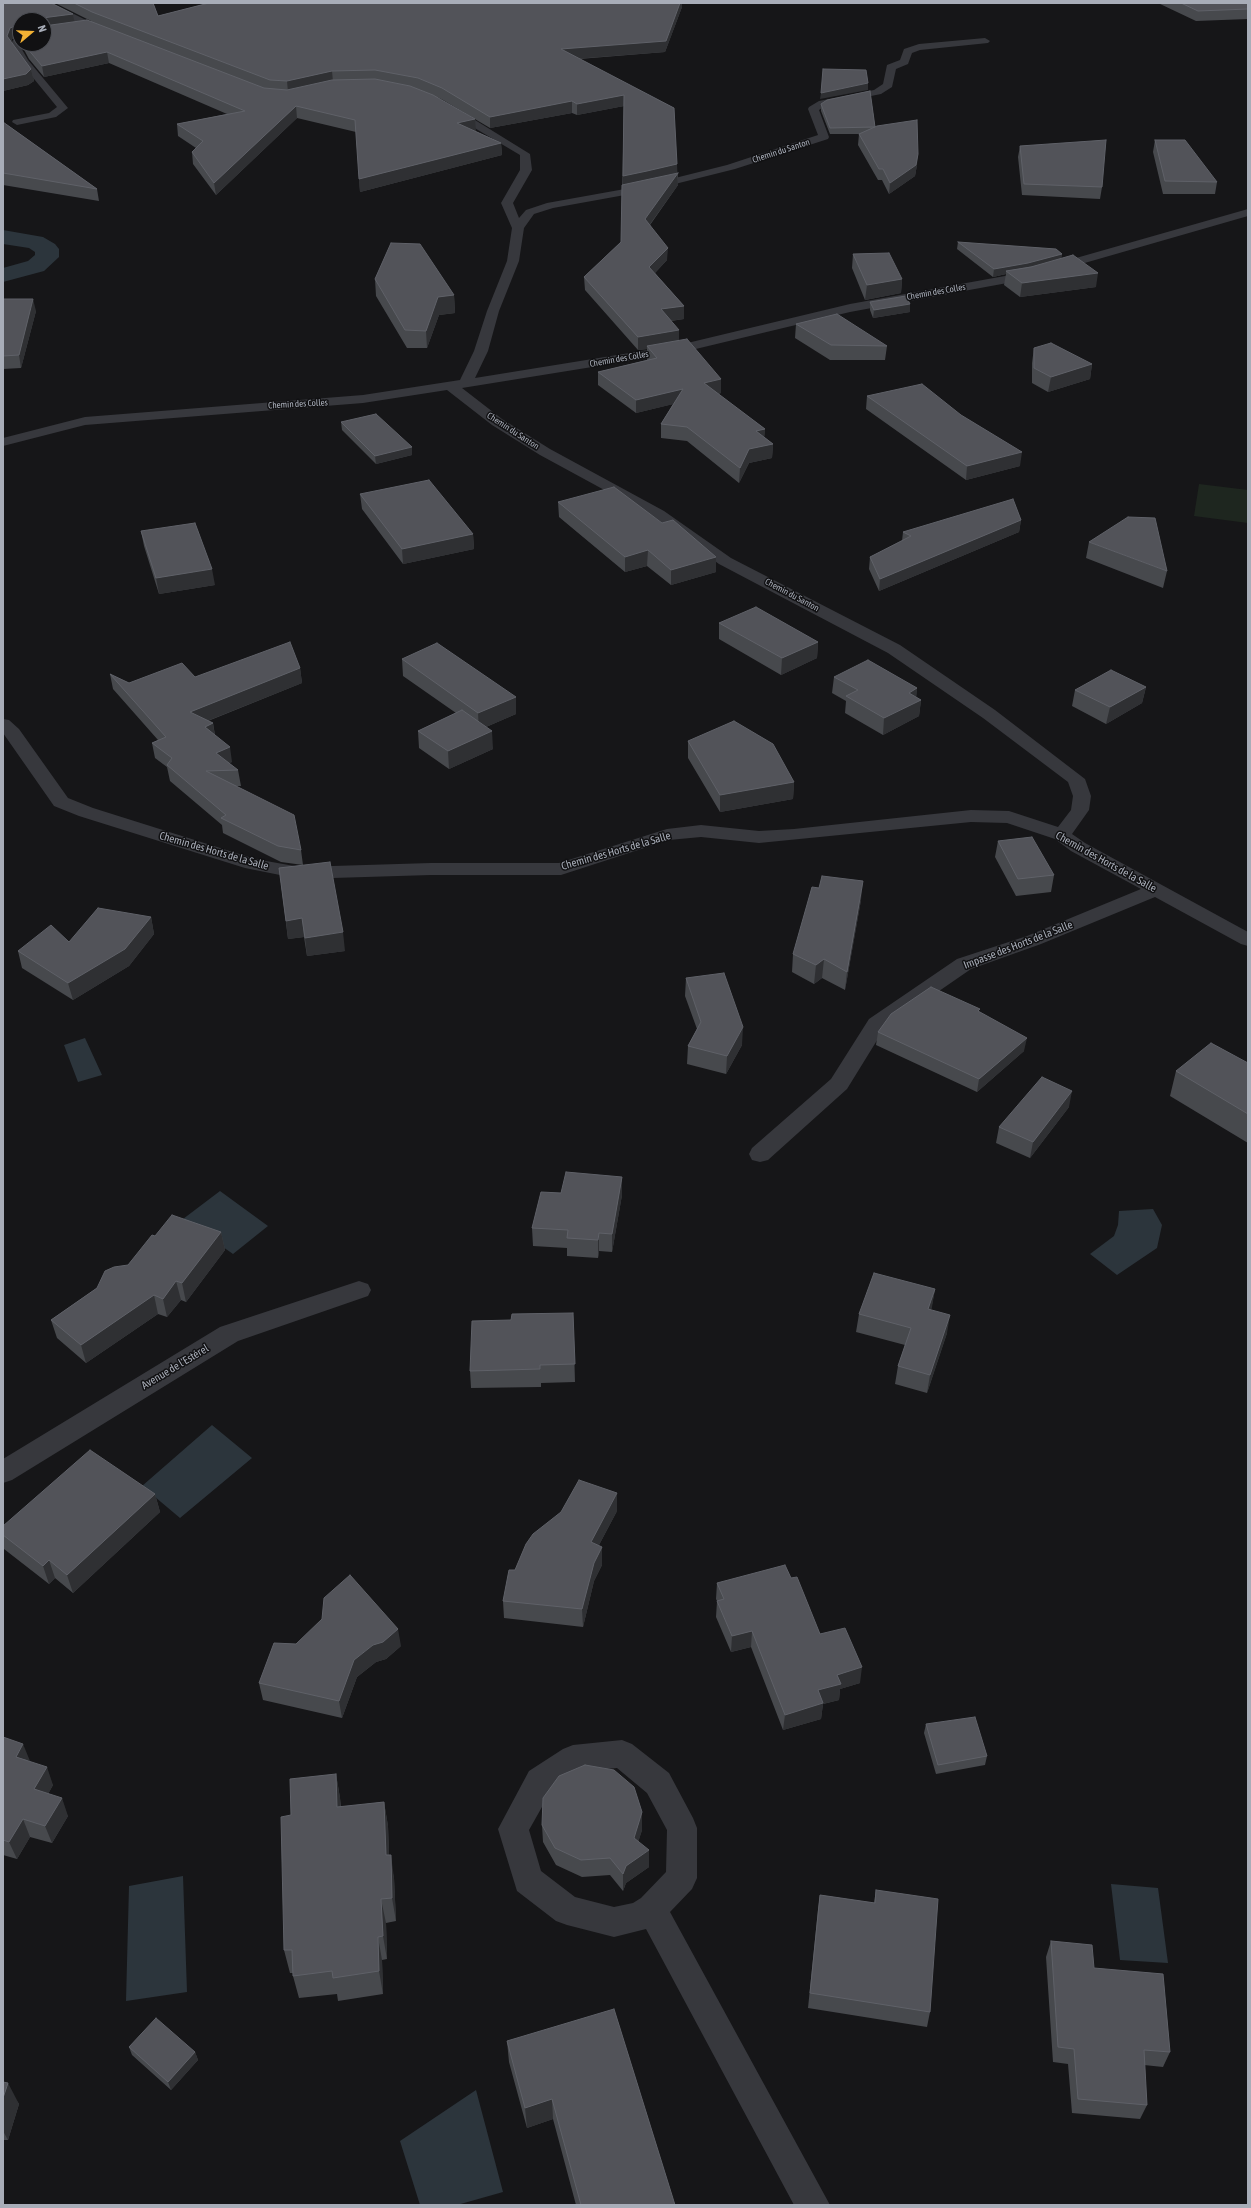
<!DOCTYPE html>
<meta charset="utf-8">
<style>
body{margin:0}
#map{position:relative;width:1251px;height:2208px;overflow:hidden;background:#161618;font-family:"Asap Condensed",sans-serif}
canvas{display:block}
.frame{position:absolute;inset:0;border:4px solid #a8adb8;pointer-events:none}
.north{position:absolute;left:12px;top:12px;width:40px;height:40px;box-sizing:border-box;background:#111113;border:1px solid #4d4f55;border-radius:50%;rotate:71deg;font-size:11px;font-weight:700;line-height:16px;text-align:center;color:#a8adb8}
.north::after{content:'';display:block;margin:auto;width:14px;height:18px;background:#f2b134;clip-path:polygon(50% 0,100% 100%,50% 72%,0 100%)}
</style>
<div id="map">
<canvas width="1251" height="2208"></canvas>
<div class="frame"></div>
<div class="north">N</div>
</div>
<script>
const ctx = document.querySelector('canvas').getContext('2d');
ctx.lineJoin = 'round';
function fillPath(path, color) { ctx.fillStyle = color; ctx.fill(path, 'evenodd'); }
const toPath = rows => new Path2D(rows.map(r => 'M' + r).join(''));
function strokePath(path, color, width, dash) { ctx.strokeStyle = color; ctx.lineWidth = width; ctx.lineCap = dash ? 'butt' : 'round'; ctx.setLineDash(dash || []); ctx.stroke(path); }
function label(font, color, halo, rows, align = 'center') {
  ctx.font = font + ' "Asap Condensed",sans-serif'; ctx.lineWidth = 3; ctx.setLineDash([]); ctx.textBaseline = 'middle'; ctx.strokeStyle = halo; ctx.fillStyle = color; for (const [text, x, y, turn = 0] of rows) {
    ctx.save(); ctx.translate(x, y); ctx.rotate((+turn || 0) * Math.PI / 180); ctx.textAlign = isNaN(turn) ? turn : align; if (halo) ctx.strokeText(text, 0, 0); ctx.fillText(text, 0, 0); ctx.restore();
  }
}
const green = toPath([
 [1199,484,1248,490,1248,523,1194,516]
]);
const water = toPath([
 [85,1038,102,1075,78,1082,64,1045],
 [220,1191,268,1226,233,1254,183,1219],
 [1153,1209,1162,1225,1157,1248,1117,1275,1090,1254,1114,1236,1118,1225,1119,1211],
 [212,1425,252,1458,180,1518,142,1486],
 [183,1876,187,1992,126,2001,129,1886],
 [1111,1884,1158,1888,1168,1963,1120,1960],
 [476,2090,503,2192,457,2205,420,2205,400,2141]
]);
const canal = toPath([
 [3,230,43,237,55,244,59,249,59,257,44,271,3,282,3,268,28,261,35,255,35,252,29,248,3,244,3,230]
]);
const minor = toPath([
 [41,3,52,3,112,33,107,36,104,35,55,13,41,3],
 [20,37,20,46,28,60,68,108,56,117,17,125,12,122,13,120,49,113,57,107,21,63,10,46,13,40,20,37],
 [985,38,990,41,988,43,920,50,912,53,908,64,896,69,892,87,881,94,826,105,819,110,829,137,828,139,735,169,647,191,553,208,534,214,524,228,519,261,499,311,488,351,475,378,679,345,850,304,1027,272,1248,209,1248,216,1029,279,850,312,679,353,462,388,502,419,550,449,664,511,731,558,900,645,995,710,1085,779,1091,796,1089,810,1072,834,1085,843,1248,932,1248,946,1241,944,1155,897,1041,944,971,969,884,1029,847,1089,768,1160,760,1162,752,1160,749,1154,752,1148,831,1079,869,1019,957,959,1027,936,1141,889,1071,851,1055,839,1007,823,971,822,759,843,701,837,669,840,561,875,431,875,300,879,245,868,79,816,54,806,3,733,3,719,9,720,19,729,68,798,93,808,255,859,300,867,431,863,559,863,667,829,701,825,759,831,794,829,971,810,1009,811,1058,827,1071,810,1073,796,1068,782,983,718,888,653,719,564,654,517,540,455,492,425,447,390,363,403,85,425,3,446,3,438,85,417,363,395,460,380,474,351,487,311,507,261,512,228,501,203,520,170,520,155,446,111,446,107,454,107,530,154,532,170,513,203,519,218,526,210,547,203,647,185,727,165,818,135,808,109,809,107,819,101,874,90,883,84,887,65,900,60,904,49,919,44,985,38],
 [359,1281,368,1284,371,1290,368,1296,238,1341,12,1480,3,1483,3,1459,220,1327,359,1281],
 [622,1740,632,1744,669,1773,693,1818,697,1828,697,1878,692,1889,670,1912,830,2205,794,2205,646,1929,614,1937,567,1925,556,1921,517,1891,498,1829,529,1771,563,1749,573,1745,622,1740],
 [617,1768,647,1793,667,1830,666,1872,641,1898,633,1903,614,1907,575,1897,541,1871,529,1830,551,1791,578,1772,617,1768]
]);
const wall = toPath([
 [3,3,73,14,74,22,91,21,55,3,153,3,158,16,209,3,682,3,682,7,665,52,579,59,674,108,677,173,678,173,678,185,650,225,667,260,655,273,684,306,684,319,671,321,679,341,721,393,718,394,765,429,764,437,773,444,772,458,749,463,739,483,687,441,661,438,661,424,673,404,636,413,598,385,598,372,647,360,647,349,638,350,585,290,584,277,621,242,624,106,577,115,572,113,490,128,443,100,437,97,476,131,475,131,501,143,502,155,360,192,356,132,297,118,216,195,193,164,192,152,196,148,178,136,177,124,227,114,109,63,44,77,29,59,21,44,44,44,20,20,20,38,20,36,12,39,11,42,31,69,34,81,28,85,3,91],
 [1158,3,1248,3,1248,19,1196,21],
 [870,91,875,127,917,165,915,176,889,194,882,180,878,180,858,145,859,134,860,134,830,134,821,111,821,104],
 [3,122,97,189,99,201,3,185],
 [1155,140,1217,182,1215,194,1163,194,1153,152],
 [1020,146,1102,187,1100,199,1022,195,1018,157],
 [958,242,1062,254,1061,258,1096,287,1020,297,1004,285,1006,274,993,277,957,249],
 [853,254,902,279,901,293,865,300,852,268],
 [375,279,454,295,455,313,439,315,427,348,407,348,376,296],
 [3,299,36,311,21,368,3,369],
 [870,302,910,312,873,318,870,310],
 [796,324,887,346,885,360,830,360,795,338],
 [1034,348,1092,364,1090,379,1048,392,1032,383,1032,363],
 [867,396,1020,466,966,480,866,409],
 [341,422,412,455,376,464,342,430],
 [360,494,473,534,474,549,403,564,362,509],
 [558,502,716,572,671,585,647,566,625,572,559,517],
 [1021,520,1019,532,879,591,869,569,870,557,902,541,903,532],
 [141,531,215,585,159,594,144,546],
 [1089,542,1167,571,1163,588,1086,558],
 [719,623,818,642,817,658,781,675,719,639],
 [402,659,516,714,486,727,493,749,449,769,419,748,418,731,456,713,403,676],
 [300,668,302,683,208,721,213,723,215,735,232,762,229,763,238,770,241,786,236,786,301,850,303,865,281,862,223,833,222,825,170,781,167,767,155,758,152,743,158,740,113,689,110,674,129,683],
 [834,677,917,688,916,697,921,700,919,716,883,735,845,713,846,701,832,693],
 [1146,687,1142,703,1106,724,1072,706,1075,690],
 [688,741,794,782,793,799,720,812,688,758],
 [998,841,1054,875,1051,892,1016,896,995,857],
 [279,868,345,951,307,956,304,937,288,939],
 [861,900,845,990,822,978,814,984,792,972,793,954],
 [151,917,154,934,129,966,73,1000,22,968,18,951,69,942],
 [686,978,742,1045,726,1074,687,1064,688,1046,697,1029,685,996],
 [878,1032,1024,1051,977,1092,876,1045],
 [1248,1063,1248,1143,1170,1096,1176,1071],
 [1069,1107,1030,1158,996,1143,999,1127],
 [622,1177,622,1195,612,1252,599,1251,598,1258,567,1256,567,1248,533,1246,532,1228,561,1193],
 [221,1232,225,1250,186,1302,181,1300,167,1317,158,1314,86,1363,57,1338,51,1320,97,1288,128,1265,155,1236],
 [935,1289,931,1310,947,1333,927,1393,895,1384,898,1366,905,1345,856,1332,859,1314],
 [573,1313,575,1382,541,1383,541,1387,471,1388,470,1371,511,1320],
 [155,1494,160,1512,73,1593,55,1578,49,1584,4,1549,3,1547,3,1526],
 [617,1511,599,1545,602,1565,594,1581,583,1627,504,1618,503,1601,515,1570],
 [791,1578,820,1634,860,1683,840,1689,839,1700,823,1704,821,1719,783,1730,751,1647,731,1652,716,1617,717,1601,716,1599,717,1583],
 [401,1646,386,1659,376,1662,357,1677,342,1718,263,1700,259,1683],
 [926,1724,987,1756,985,1765,936,1774,924,1733],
 [3,1737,53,1785,48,1794,68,1816,52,1843,30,1837,17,1859,3,1855],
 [336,1774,340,1798,341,1807,384,1802,388,1826,389,1855,394,1878,396,1921,386,1923,387,1959,382,1960,383,1994,338,2001,337,1994,299,1998,293,1976,293,1973,290,1973,284,1950,291,1815],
 [642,1812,642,1830,638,1842,649,1867,626,1883,623,1891,610,1875,582,1877,556,1865,543,1842,542,1825],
 [876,1890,930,2012,927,2027,808,2008,818,1910,820,1895,874,1903],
 [1051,1941,1094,1968,1170,2052,1163,2067,1144,2065,1147,2105,1140,2119,1072,2113,1068,2064,1053,2062,1046,1957],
 [507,2041,675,2205,576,2205,553,2119,527,2128,509,2062],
 [129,2047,195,2052,198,2060,171,2090,132,2055],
 [3,2082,19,2104,8,2140,3,2140]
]);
const shadedWall = toPath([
 [680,3,682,3,682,7,665,52,561,60,561,49],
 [73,14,75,24,44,28,44,20,42,20,42,18],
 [18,25,20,36,12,39,9,47,7,36,10,28],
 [107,52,109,63,44,77,42,66],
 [31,69,34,81,28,85,3,91,3,79],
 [332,71,333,82,288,92,287,81],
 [868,83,868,90,820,99,821,93],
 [624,95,624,106,577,115,577,104],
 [572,101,572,113,490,128,490,117],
 [296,106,297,118,216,195,214,183],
 [475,119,476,131,457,135,457,123],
 [501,143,502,155,360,192,359,179],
 [918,154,917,165,915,176,889,194,890,183],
 [677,164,678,185,645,231,623,188,623,176],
 [668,248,667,260,649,279,649,267],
 [1062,254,1061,261,1006,271,1006,274,993,277,994,269],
 [1098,273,1096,287,1020,297,1022,283],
 [902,279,901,293,865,300,867,285],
 [454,295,455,313,439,315,427,348,426,331,438,297],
 [33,299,36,311,21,368,19,355],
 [910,304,910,312,873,318,874,310],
 [684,306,684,319,661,322,661,309],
 [679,330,679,343,647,346,647,349,638,350,638,337],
 [1092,364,1090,379,1048,392,1051,377],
 [721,379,721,393,704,397,704,383],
 [683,389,682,402,636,413,636,400],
 [765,429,764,443,756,431],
 [773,444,772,458,749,463,739,483,740,468,749,449],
 [412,447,412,455,376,464,375,456],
 [1022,452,1020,466,966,480,967,466],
 [1021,520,1019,532,879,591,880,579],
 [473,534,474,549,403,564,402,549],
 [648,550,647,566,625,572,625,557],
 [716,557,716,572,671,585,671,570],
 [212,569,215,585,159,594,156,578],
 [818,642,817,658,781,675,782,658],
 [300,668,302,683,192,727,190,712],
 [1146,687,1142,703,1106,724,1110,707],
 [917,688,916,702,921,700,919,716,883,735,884,718,909,693],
 [516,697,516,714,479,730,478,713],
 [213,723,215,738,205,727],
 [492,731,493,749,449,769,448,751],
 [230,747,232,762,218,768,216,753],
 [794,782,793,799,720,812,720,795],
 [863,881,861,900,845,990,847,972],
 [151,917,154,934,129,966,73,1000,68,983],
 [302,918,304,937,288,939,286,921],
 [343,932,345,951,307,956,305,938],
 [824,959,822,978,814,984,816,965],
 [743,1027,742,1045,726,1074,727,1056],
 [1027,1038,1024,1051,977,1092,979,1079],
 [1072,1091,1069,1107,1030,1158,1033,1142],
 [622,1177,622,1195,612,1252,612,1234],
 [221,1232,225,1250,186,1302,182,1283],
 [599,1233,599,1251,598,1258,598,1240],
 [176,1281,181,1300,167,1317,163,1299],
 [935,1289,932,1307,925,1327,928,1309],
 [154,1295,158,1314,86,1363,81,1345],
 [950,1315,947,1333,927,1393,930,1375],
 [617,1493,617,1511,591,1560,591,1542],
 [155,1494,160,1512,73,1593,67,1575],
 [602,1547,602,1565,594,1581,583,1627,582,1609,594,1563],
 [49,1560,55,1578,49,1584,43,1566],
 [398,1629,401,1646,386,1659,376,1662,357,1677,342,1718,339,1701,354,1660,373,1645],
 [752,1631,751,1647,731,1652,732,1636],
 [862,1667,860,1683,840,1689,839,1700,823,1704,821,1719,783,1730,785,1715,837,1675],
 [23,1744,30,1761,16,1757],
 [47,1767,53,1785,41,1807,34,1789],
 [336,1774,340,1798,342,1832,337,1807],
 [62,1798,68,1816,52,1843,45,1826],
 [384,1802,388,1826,390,1879,386,1855],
 [642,1812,642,1830,634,1856,634,1838],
 [23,1819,30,1837,17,1859,9,1842],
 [649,1850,649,1867,626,1883,623,1891,623,1874,626,1866],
 [391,1855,394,1878,396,1921,392,1898],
 [381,1899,386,1923,387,1959,383,1936],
 [378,1937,382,1960,383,1994,379,1971],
 [195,2052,198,2060,171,2090,168,2082],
 [8,2083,19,2104,8,2140,3,2131,3,2098],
 [552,2099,553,2119,527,2128,525,2108]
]);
const building = toPath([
 [3,3,51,3,73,14,42,18,42,20,20,20,20,36,18,25,10,28,7,36,31,69,26,74,3,79,3,3],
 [74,3,153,3,158,16,209,3,680,3,666,41,561,49,674,108,677,164,647,171,623,176,624,95,577,104,572,101,490,117,442,88,418,78,375,70,332,71,287,81,270,80,92,12,74,3],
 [1181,3,1248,3,1248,9,1198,11,1181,3],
 [87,20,264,88,287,90,332,80,375,79,410,86,433,95,475,119,457,123,501,143,359,179,355,120,296,106,214,183,192,152,203,141,177,124,245,111,107,52,42,66,27,48,25,44,44,44,44,26,87,20],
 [823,69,866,70,868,83,821,93,823,69],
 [870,91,875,127,830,128,821,104,827,100,870,91],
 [917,120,918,154,916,165,890,183,883,169,879,169,859,134,877,126,917,120],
 [3,122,97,189,3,173,3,122],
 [1106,140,1102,187,1024,184,1020,146,1106,140],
 [1155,140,1185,140,1217,182,1165,181,1155,140],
 [678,173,645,219,668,248,649,267,684,306,661,309,679,330,638,337,584,277,621,242,622,185,678,173],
 [958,242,1056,249,1062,254,1028,263,994,269,958,242],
 [391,243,420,244,454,295,438,297,426,331,405,330,375,279,391,243],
 [889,253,902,279,867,285,853,254,889,253],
 [1073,255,1098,273,1022,283,1006,271,1031,267,1073,255],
 [906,296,910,304,874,310,870,302,906,296],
 [3,299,33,299,19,355,3,356,3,299],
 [837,314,887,346,831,345,796,324,837,314],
 [687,339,721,379,704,383,765,429,756,431,773,444,749,449,740,468,687,427,661,424,683,389,636,400,598,372,657,358,647,346,687,339],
 [1051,343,1092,364,1051,377,1034,368,1034,348,1051,343],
 [922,384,961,415,1022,452,967,466,867,396,922,384],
 [376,414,412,447,375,456,341,422,376,414],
 [429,480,473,534,402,549,360,494,429,480],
 [614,487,662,523,673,520,716,557,671,570,648,550,625,557,558,502,614,487],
 [1013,499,1021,520,880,579,870,557,911,536,903,532,1013,499],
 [1128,517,1155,518,1167,571,1089,542,1128,517],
 [195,523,212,569,156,578,141,531,195,523],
 [756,607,818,642,782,658,719,623,756,607],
 [290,642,300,668,190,712,213,723,205,727,230,747,216,753,238,770,206,771,294,815,301,850,278,846,221,818,226,815,167,765,172,758,152,743,166,737,110,674,129,683,182,663,195,677,290,642],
 [437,643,516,697,478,713,402,659,437,643],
 [868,660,917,688,909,693,921,700,884,718,846,696,858,690,834,677,868,660],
 [1111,670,1146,687,1110,707,1075,690,1111,670],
 [462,710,492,731,448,751,418,731,462,710],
 [734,721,773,744,794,782,720,795,688,741,734,721],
 [1032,837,1054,875,1018,879,998,841,1032,837],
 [330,862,343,932,305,938,302,918,286,921,279,868,330,862],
 [822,876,863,881,847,972,824,959,816,965,793,954,812,887,819,888,822,876],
 [98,908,151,917,125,949,68,983,18,951,51,925,69,942,98,908],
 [724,973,743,1027,727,1056,688,1046,701,1022,686,978,724,973],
 [931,987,980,1009,978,1011,1027,1038,979,1079,878,1032,891,1014,931,987],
 [1211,1043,1248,1063,1248,1114,1176,1071,1211,1043],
 [1042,1077,1072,1091,1033,1142,999,1127,1042,1077],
 [566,1172,622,1177,612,1234,599,1233,598,1240,567,1238,568,1230,532,1228,541,1192,561,1193,566,1172],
 [172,1215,221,1232,182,1283,176,1281,163,1299,154,1295,81,1345,51,1320,97,1288,105,1271,114,1267,128,1265,152,1235,155,1236,172,1215],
 [874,1273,935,1289,928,1309,950,1315,930,1375,898,1366,911,1328,859,1314,874,1273],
 [573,1313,575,1364,540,1365,540,1369,470,1371,472,1321,511,1320,512,1314,573,1313],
 [90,1450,155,1494,67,1575,49,1560,43,1566,3,1535,3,1526,90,1450],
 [579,1480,617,1493,591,1542,602,1547,594,1563,582,1609,503,1601,509,1570,515,1570,526,1544,533,1534,561,1512,579,1480],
 [785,1565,791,1578,797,1577,820,1634,845,1628,862,1667,837,1675,841,1684,818,1690,823,1703,785,1715,752,1631,732,1636,717,1601,724,1599,717,1583,785,1565],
 [350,1575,398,1629,383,1642,373,1645,354,1660,339,1701,259,1683,274,1643,296,1644,322,1619,324,1598,350,1575],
 [975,1717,987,1756,938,1765,926,1724,975,1717],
 [3,1737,23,1744,16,1757,47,1767,34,1789,62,1798,45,1826,23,1819,9,1842,3,1840,3,1737],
 [585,1765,614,1770,634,1787,642,1812,634,1838,649,1850,626,1866,623,1874,610,1858,581,1860,555,1848,542,1825,543,1798,559,1776,585,1765],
 [336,1774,337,1807,384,1802,386,1855,391,1855,392,1898,381,1899,383,1936,378,1937,379,1971,333,1978,332,1971,293,1976,292,1950,284,1950,281,1817,291,1815,290,1779,336,1774],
 [876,1890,938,1899,930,2012,810,1993,820,1895,875,1903,876,1890],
 [1051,1941,1092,1945,1094,1968,1163,1974,1170,2052,1144,2050,1147,2105,1078,2099,1074,2049,1058,2047,1051,1941],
 [614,2009,675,2205,581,2205,552,2099,525,2108,507,2041,614,2009],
 [156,2018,195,2052,168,2082,129,2047,156,2018],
 [3,2082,8,2083,3,2098,3,2082]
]);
const farStreetnames = [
 ["Chemin du Santon",781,151,-18],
 ["Chemin des Colles",936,292,-10],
 ["Chemin des Colles",619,359,-10],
 ["Chemin des Colles",298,404,-3],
 ["Chemin du Santon",513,431,33],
 ["Chemin du Santon",792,595,28]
];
const streetNames = [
 ["Chemin des Horts de la Salle",214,851,16],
 ["Chemin des Horts de la Salle",616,851,-16],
 ["Chemin des Horts de la Salle",1106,862,29],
 ["Impasse des Horts de la Salle",1018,945,-21],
 ["Avenue de l'Estérel",175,1367,-31]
];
fillPath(green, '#1e261f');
fillPath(water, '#2c353c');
fillPath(canal, '#2c353c');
fillPath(minor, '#37383d');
fillPath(wall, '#47494d');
fillPath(shadedWall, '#2f3033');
fillPath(building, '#525359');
strokePath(building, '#5f6168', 1);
label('9px', '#a8adb8', '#111113', farStreetnames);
label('11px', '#a8adb8', '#111113', streetNames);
</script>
